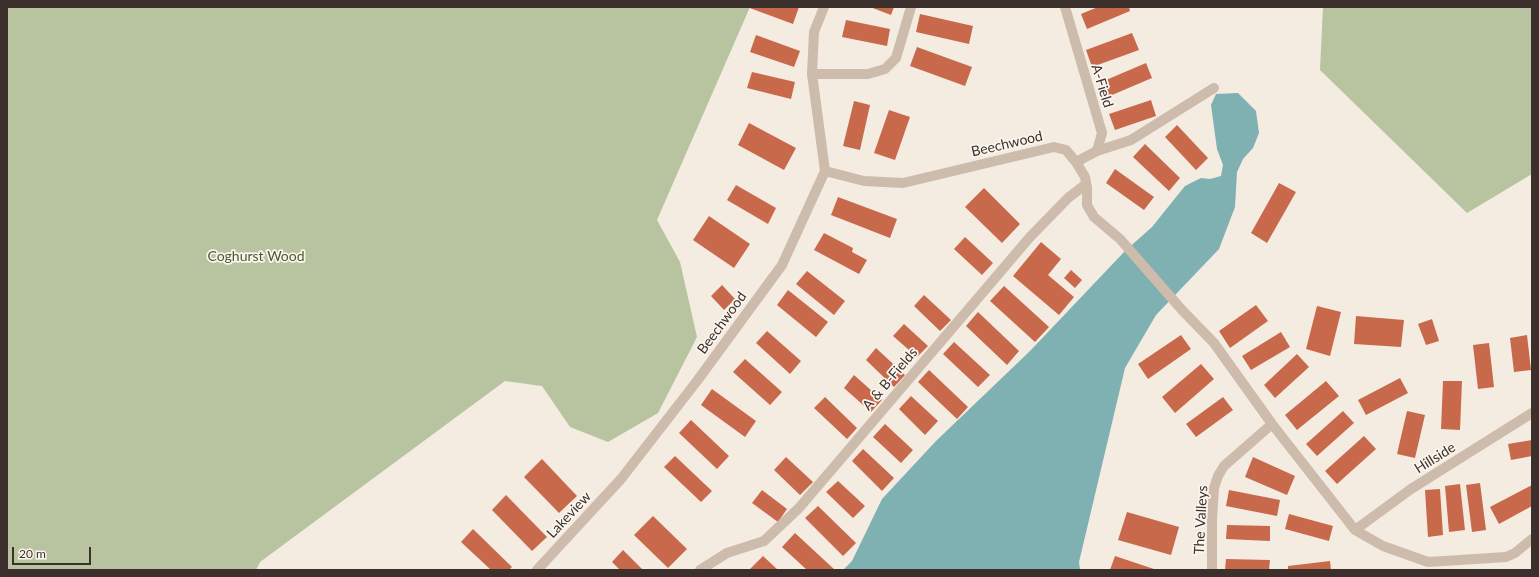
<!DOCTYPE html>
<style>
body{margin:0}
#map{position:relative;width:1539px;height:577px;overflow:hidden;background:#f4ebe1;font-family:Lato,sans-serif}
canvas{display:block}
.frame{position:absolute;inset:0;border:8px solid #3b302b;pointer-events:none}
.scale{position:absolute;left:12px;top:547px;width:79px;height:18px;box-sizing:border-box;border:2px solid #3b302b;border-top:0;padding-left:5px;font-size:12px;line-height:14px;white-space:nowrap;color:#3b302b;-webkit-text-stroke:3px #fbf5ee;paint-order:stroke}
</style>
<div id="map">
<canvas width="1539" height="577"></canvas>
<div class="frame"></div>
<div class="scale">20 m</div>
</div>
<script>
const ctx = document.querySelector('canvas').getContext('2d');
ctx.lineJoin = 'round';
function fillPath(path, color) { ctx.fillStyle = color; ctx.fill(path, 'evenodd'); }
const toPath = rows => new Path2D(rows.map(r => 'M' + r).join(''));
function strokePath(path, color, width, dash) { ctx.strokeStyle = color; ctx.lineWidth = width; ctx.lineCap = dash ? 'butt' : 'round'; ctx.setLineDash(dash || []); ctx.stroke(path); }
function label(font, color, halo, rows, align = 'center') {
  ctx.font = font + ' Lato,sans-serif'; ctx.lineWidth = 3.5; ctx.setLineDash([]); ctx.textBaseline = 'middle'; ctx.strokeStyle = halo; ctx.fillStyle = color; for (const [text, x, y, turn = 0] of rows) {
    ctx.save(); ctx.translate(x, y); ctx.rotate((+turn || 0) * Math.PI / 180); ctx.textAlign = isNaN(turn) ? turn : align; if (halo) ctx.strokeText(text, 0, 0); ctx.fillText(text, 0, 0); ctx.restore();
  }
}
const green = toPath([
 [7,7,750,7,657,220,680,262,697,337,658,413,608,442,570,427,542,386,505,381,260,562,256,570,7,570],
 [1323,7,1532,7,1532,174,1467,213,1320,70]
]);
const water = toPath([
 [1238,93,1256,111,1259,133,1253,148,1243,159,1237,172,1235,207,1219,249,1156,315,1125,368,1079,562,1080,570,843,570,852,561,882,499,936,441,1030,351,1125,251,1152,227,1185,186,1201,178,1210,179,1221,176,1223,165,1217,149,1211,105,1216,94]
]);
const building = toPath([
 [747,7,799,7,793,24],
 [870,7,894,7,891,15],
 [1098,7,1129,7,1130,11,1087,29,1081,14],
 [920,14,973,26,969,44,916,32],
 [846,20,890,29,887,46,842,37],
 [1132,33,1139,50,1092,67,1086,50],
 [756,35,800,51,794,67,750,52],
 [917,47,972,67,965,86,910,66],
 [1146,63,1152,78,1105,98,1099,83],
 [752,72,795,82,791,99,747,88],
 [1151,100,1156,116,1115,130,1109,114],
 [854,101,870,105,860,150,843,146],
 [889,110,910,117,895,160,874,153],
 [749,123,796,148,784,170,738,145],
 [1177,125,1208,158,1196,170,1165,137],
 [1145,144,1180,178,1169,191,1133,157],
 [1115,169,1154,197,1144,210,1106,183],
 [1279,183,1296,192,1267,243,1251,233],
 [736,185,776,208,768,224,727,200],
 [984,188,1020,224,1002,243,965,207],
 [838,197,897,219,890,238,831,215],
 [709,216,750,244,734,268,693,240],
 [824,233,853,248,852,252,867,260,859,274,814,250],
 [965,237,993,263,982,275,954,249],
 [1041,242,1061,259,1048,275,1074,297,1059,315,1013,276],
 [1071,270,1082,280,1075,288,1064,278],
 [807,271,845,301,834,315,796,284],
 [722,285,735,299,724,310,711,296],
 [1004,286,1049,327,1035,342,990,301],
 [788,290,828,322,816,337,777,305],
 [924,295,951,320,940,331,914,306],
 [1256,305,1268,321,1230,348,1219,331],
 [1317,306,1341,312,1330,356,1306,349],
 [978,312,1019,351,1007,365,966,326],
 [1356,316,1404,320,1401,347,1354,344],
 [1432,319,1439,341,1426,345,1418,324],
 [904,324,928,346,917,357,893,336],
 [767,331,801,361,790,374,756,343],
 [1281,332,1290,347,1251,370,1242,356],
 [1181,335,1191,349,1148,379,1138,364],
 [1527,335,1531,370,1514,372,1510,338],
 [954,342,990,375,978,387,943,354],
 [1489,343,1494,387,1478,389,1473,345],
 [876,348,905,375,894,387,866,360],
 [1297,354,1309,367,1275,398,1264,385],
 [745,359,782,392,770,405,733,372],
 [1201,364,1214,379,1175,413,1162,397],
 [929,370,968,407,957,419,918,382],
 [854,375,882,400,871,412,844,388],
 [1400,378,1408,393,1366,415,1358,400],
 [1326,381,1339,396,1297,430,1285,415],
 [1443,381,1462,381,1460,430,1441,429],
 [712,389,756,421,745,437,701,405],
 [911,396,938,421,925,435,899,409],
 [825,397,857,428,847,439,814,408],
 [1223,397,1233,410,1196,437,1186,424],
 [1343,411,1354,423,1317,456,1306,444],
 [1407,411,1425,415,1415,458,1397,454],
 [691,420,729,456,717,469,679,433],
 [885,424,913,450,901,463,873,437],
 [1364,436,1376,449,1337,484,1325,471],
 [1532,440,1532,456,1511,460,1508,444],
 [863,449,894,478,882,491,852,461],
 [675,456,712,491,701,502,664,467],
 [786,457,813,482,800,495,774,470],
 [1253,457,1295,476,1287,495,1245,477],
 [542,459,577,496,559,513,524,477],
 [838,481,865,506,853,518,826,492],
 [1480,483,1486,530,1472,532,1466,485],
 [1460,484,1465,530,1449,532,1445,486],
 [1532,485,1532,506,1499,524,1490,507],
 [1440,489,1443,535,1428,537,1425,490],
 [762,490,787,509,778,522,752,503],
 [1229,490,1280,500,1277,516,1226,506],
 [506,495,547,537,532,551,492,510],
 [818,506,856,543,843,556,805,518],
 [1127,512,1179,527,1171,555,1118,540],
 [1289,514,1333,526,1329,541,1285,529],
 [653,516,687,549,668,568,634,535],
 [1227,525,1270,526,1270,541,1226,539],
 [473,529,512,567,509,570,491,570,461,542],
 [795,533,835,570,807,570,782,547],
 [623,550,643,570,620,570,612,562],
 [763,556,778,570,752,570,750,569],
 [1115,556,1157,570,1110,570],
 [1226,559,1270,560,1269,570,1225,570],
 [1330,561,1331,570,1288,570,1288,566]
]);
const service = toPath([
 [1065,7,1102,133,1097,151,1076,162],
 [812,74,868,74,885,69,896,58,911,7]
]);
const minor = toPath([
 [824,7,814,32,812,74,825,171,864,181,903,183,1054,147,1066,150,1076,162,1085,177,1087,188,1087,205,1094,217,1120,239,1182,310,1214,343,1272,424,1355,530,1383,546,1428,562,1506,557,1515,553,1532,539],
 [1097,151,1131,140,1214,88],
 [1355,530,1411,489,1532,413],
 [537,570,621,479,697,381,782,265,825,171],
 [700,570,727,553,764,541,799,508,1030,237,1068,198,1086,184],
 [1212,570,1212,519,1214,488,1218,476,1224,466,1272,424]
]);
const streetNames = [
 ["A-Field",1102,86,73],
 ["Beechwood",1007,144,-13],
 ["Beechwood",722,323,-54],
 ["A & B-Fields",890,379,-50],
 ["Hillside",1435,458,-32],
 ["Lakeview",569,515,-47],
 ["The Valleys",1201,520,-87]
];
const parkNames = [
 ["Coghurst Wood",256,256]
];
fillPath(green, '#b8c4a0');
fillPath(water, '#7fb0b2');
fillPath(building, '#c8694b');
strokePath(service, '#cdbbac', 10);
strokePath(minor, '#cdbbac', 10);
label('14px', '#3b302b', '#fbf5ee', streetNames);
label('14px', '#4a5a2e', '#fbf5ee', parkNames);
</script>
